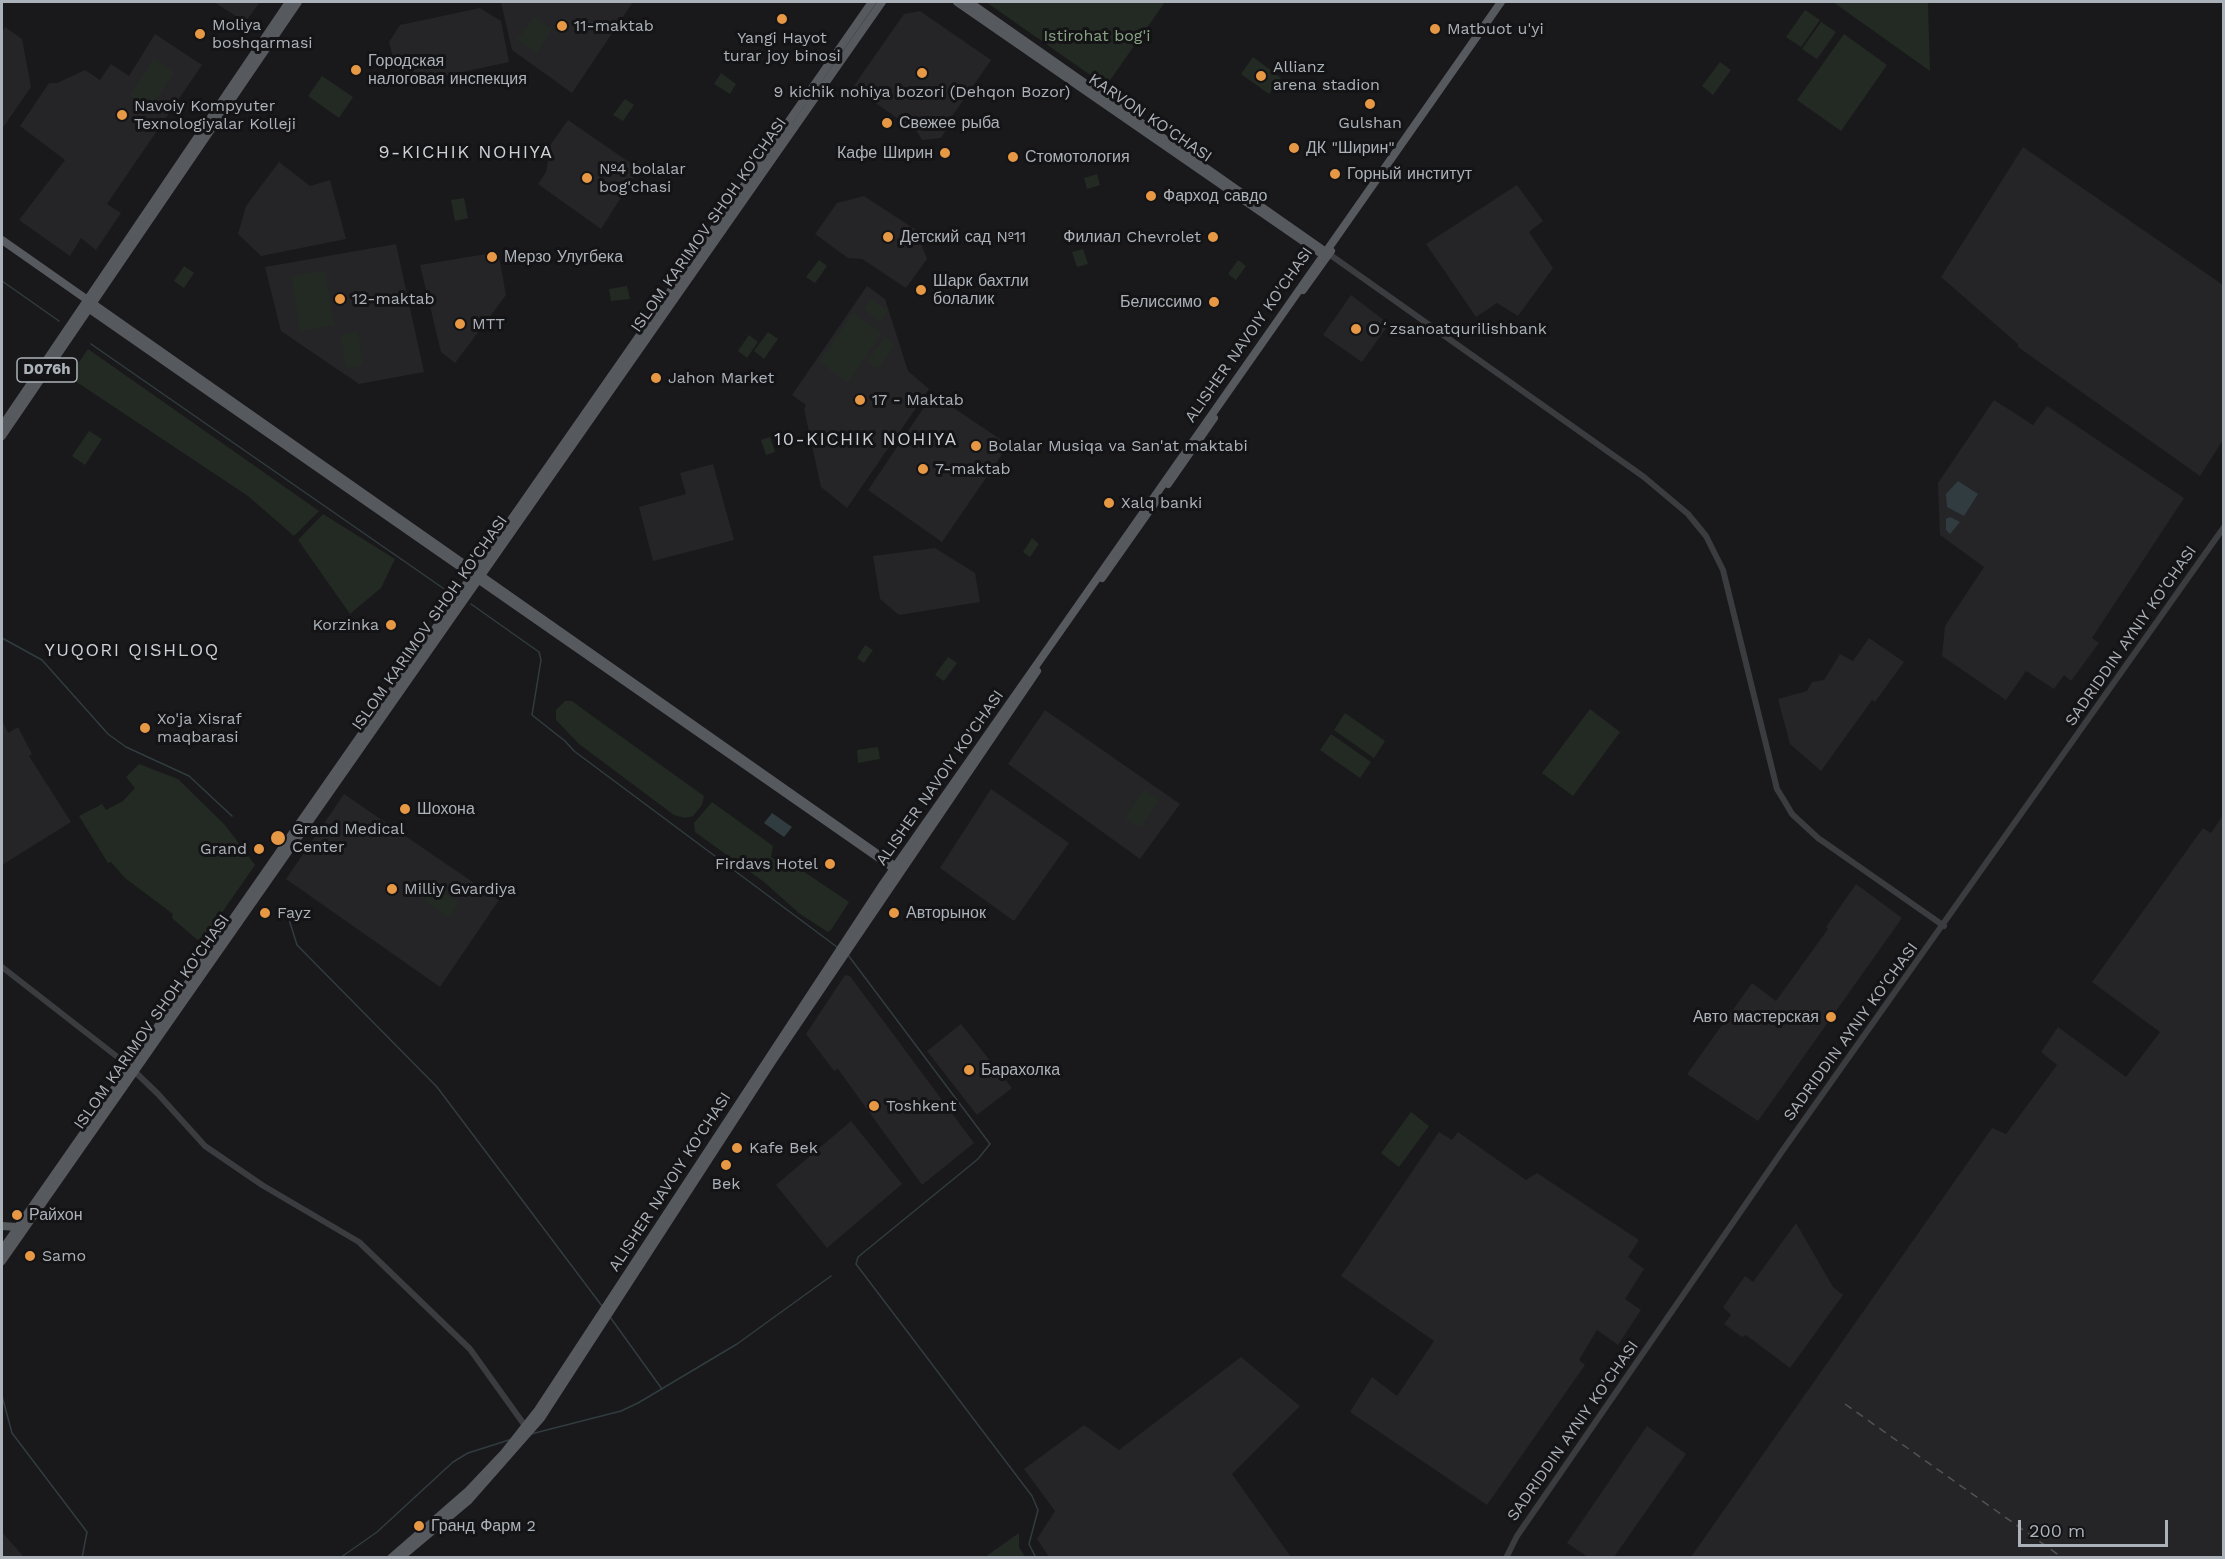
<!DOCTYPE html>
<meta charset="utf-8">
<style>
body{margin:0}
#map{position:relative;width:2225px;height:1559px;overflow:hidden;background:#19191b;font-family:"Work Sans",sans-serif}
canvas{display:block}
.frame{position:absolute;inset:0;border:3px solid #acb2b9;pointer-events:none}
.scale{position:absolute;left:2018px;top:1520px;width:150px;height:27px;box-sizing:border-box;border:3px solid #acb2b9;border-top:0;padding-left:8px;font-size:18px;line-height:21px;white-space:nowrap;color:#acb2b9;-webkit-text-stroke:4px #141416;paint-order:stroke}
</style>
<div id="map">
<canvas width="2225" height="1559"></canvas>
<div class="frame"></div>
<div class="scale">200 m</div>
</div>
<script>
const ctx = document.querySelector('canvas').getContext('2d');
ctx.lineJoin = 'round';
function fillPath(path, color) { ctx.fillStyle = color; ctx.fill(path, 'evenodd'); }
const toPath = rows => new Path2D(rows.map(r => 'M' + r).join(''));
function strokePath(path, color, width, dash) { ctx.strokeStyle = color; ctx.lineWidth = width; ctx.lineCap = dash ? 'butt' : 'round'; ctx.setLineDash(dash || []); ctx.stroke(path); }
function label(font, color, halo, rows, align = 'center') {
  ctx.font = font + ' "Work Sans",sans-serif'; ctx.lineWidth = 6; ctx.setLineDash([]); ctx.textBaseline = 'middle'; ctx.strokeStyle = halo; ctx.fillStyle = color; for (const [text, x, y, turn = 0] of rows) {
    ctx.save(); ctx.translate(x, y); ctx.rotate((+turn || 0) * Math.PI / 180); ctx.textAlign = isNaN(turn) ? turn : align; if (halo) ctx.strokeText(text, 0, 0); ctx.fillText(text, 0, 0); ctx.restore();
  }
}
const built = toPath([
 [214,2,260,2,245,22],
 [501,2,633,2,572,93,512,50],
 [480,8,501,21,509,62,417,82,410,72,396,69,389,42,400,25],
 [920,11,991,60,946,125,948,127,941,138,922,140,918,133,853,87,904,14],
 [5,27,22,39,31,87,2,129,2,32],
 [155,34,202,65,107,204,121,213,96,250,81,238,70,256,19,220,65,160,20,126,49,83,57,83,85,70,100,80,111,64,129,76],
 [568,120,639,169,601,229,538,184,546,172,551,144],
 [2023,147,2223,285,2223,440,2200,476,2018,347,2018,344,1941,277],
 [279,162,310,186,330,180,346,239,261,256,238,234,246,206],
 [1517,185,1543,221,1529,232,1553,268,1518,316,1497,303,1476,317,1426,244],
 [864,196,916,230,927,259,906,288,862,259,848,258,815,234,837,203],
 [396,244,424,372,359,384,281,331,265,267],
 [498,252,506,295,455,363,441,352,420,265],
 [867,286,885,299,908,371,929,389,847,508,821,487,804,409,806,405,792,395],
 [1351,295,1389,324,1362,362,1323,335],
 [933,394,1000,439,1003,453,942,542,868,490],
 [1994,400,2033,425,2047,406,2184,498,2092,638,2099,643,2071,681,2064,675,2054,689,2026,671,2006,700,1942,656,1945,626,1984,567,1940,535,1938,483],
 [713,464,734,540,653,561,639,507,686,494,680,473],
 [935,548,975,573,980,602,899,615,880,599,873,556],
 [1869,638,1904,662,1875,702,1872,700,1821,771,1790,744,1778,699,1807,691,1812,682,1824,680,1840,654,1853,661],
 [1045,710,1180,804,1140,859,1008,764],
 [2,720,8,733,18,727,32,754,29,756,71,822,2,865],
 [991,789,1069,843,1014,921,940,868],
 [344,794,499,900,440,987,286,879],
 [2223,815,2223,1557,1691,1557,1992,1128,2006,1134,2057,1065,2041,1052,2058,1027,2126,1077,2160,1032,2092,982,2203,828,2211,833],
 [1856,884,1902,918,1758,1121,1687,1074,1752,983,1776,1001,1828,929,1826,927],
 [845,975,850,976,974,1143,922,1185,838,1069,834,1071,806,1034],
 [961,1024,1012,1088,977,1115,927,1051],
 [851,1121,902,1184,827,1248,776,1185],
 [1439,1132,1452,1140,1458,1132,1526,1180,1537,1173,1639,1240,1628,1257,1644,1269,1625,1299,1641,1310,1618,1345,1597,1330,1579,1360,1585,1365,1487,1505,1350,1412,1372,1377,1397,1396,1434,1341,1341,1276],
 [1796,1223,1833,1287,1843,1295,1790,1368,1746,1335,1742,1337,1724,1324,1731,1315,1723,1307,1745,1276,1753,1282],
 [1241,1357,1300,1406,1232,1474,1291,1557,1049,1557,1037,1539,1055,1511,1024,1469,1084,1425,1119,1450],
 [1647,1426,1686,1454,1614,1557,1588,1557,1567,1543],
 [2,1532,24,1557,2,1557]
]);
const green = toPath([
 [986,2,1165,2,1106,86],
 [1833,2,1928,2,1930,71],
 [1805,10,1820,20,1801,47,1786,37],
 [534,17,552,29,536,53,517,40],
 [1821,22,1836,32,1817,59,1802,49],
 [1844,34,1887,65,1841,131,1797,100],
 [1253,57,1281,78,1269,94,1241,74],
 [154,59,174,72,149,109,130,96],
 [1720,62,1731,70,1713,95,1702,86],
 [721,73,736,84,730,94,714,84],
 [322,76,353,97,339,118,308,96],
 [625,99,634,105,623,121,613,115],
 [1097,174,1100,185,1087,189,1084,178],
 [464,198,468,218,455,221,451,200],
 [1083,249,1088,264,1077,267,1072,252],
 [819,260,827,266,815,283,806,277],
 [1238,260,1246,266,1236,280,1228,274],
 [184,266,194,273,184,288,174,281],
 [325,271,334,325,300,331,291,276],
 [627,286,630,299,611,301,609,289],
 [872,299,888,311,880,321,864,309],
 [853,313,882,333,848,382,819,362],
 [358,332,363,365,346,368,340,335],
 [768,332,778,339,764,359,754,351],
 [749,335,758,342,747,358,738,351],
 [885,337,895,344,878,368,868,361],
 [88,349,319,511,294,536,248,496,69,377],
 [89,431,102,439,85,465,72,456],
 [770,437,775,452,766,455,761,440],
 [323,514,395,559,381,588,350,614,298,540],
 [1032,538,1039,544,1030,557,1023,552],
 [865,645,873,650,864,663,857,658],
 [948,657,957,663,944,681,935,675],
 [565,701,572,701,591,715,704,796,702,805,693,816,685,818,674,815,579,744,556,720,556,710],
 [1590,709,1620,732,1573,796,1542,773],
 [1345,713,1385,741,1374,758,1334,730],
 [1331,734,1371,762,1360,778,1320,750],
 [878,747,880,759,858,763,857,750],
 [139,764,178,779,225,825,255,865,201,943,172,918,173,914,125,878,111,862,108,863,79,816,102,804,106,810,123,801,135,788,126,777],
 [1144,789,1159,800,1140,827,1125,817],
 [712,802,773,846,771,857,793,871,797,867,849,902,831,930,828,932,800,914,764,882,695,832,694,823],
 [433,886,459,903,449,917,424,900],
 [1411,1112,1429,1126,1399,1167,1381,1153],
 [1019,1533,1019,1547,1025,1557,985,1557]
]);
const water = toPath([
 [1958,481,1978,494,1964,516,1947,507,1946,494],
 [1950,517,1960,522,1950,534,1946,530,1946,519],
 [772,813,792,827,784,837,764,823]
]);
const stream = toPath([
 [2,281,59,321],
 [91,344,450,593],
 [471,604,539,652,541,660,532,715,565,741,574,751,837,947],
 [2,638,42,660,108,734,126,747,189,776,232,816],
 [287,913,297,945,437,1087,602,1306],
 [848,955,990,1144,978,1159,858,1257,856,1264,1032,1496,1038,1510,1029,1544,1036,1558],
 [610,1317,662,1389],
 [2,1396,12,1433,87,1532,82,1558],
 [531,1434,621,1411,638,1403,737,1344,831,1276],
 [340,1558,377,1532,453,1462,468,1453,509,1440]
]);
const minor = toPath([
 [1329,254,1644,477,1688,514,1706,536,1723,570,1777,789,1785,802,1792,814,1818,838,1944,926],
 [2,967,129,1066,158,1094,205,1146,262,1185,359,1242,470,1349,528,1430],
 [1506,1558,1517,1536,1783,1150,2224,527]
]);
const major = toPath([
 [957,2,1326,257],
 [969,2,1323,250],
 [2,240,899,869],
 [1303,290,1331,251],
 [88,308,896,870],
 [2,426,289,2],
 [2,436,298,2],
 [1168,484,1214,418],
 [1102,578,1159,497],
 [2,1226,17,1227],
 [2,1250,872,2],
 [2,1261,882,2],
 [391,1558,468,1491,504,1453,538,1410,883,884,1501,2],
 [400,1558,468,1501,541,1418,773,1060,1037,671]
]);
const rail = toPath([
 [1845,1404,2063,1558]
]);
const markers = [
 [782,19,6,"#e79845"],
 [562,26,6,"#e79845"],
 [1435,29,6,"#e79845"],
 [200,34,6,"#e79845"],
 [356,70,6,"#e79845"],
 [922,73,6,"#e79845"],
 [1261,76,6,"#e79845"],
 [1370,104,6,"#e79845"],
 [122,115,6,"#e79845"],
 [887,123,6,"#e79845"],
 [1294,148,6,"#e79845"],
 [945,153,6,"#e79845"],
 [1013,157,6,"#e79845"],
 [1335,174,6,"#e79845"],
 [587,178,6,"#e79845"],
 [1151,196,6,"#e79845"],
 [888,237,6,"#e79845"],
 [1213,237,6,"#e79845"],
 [492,257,6,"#e79845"],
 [921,290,6,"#e79845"],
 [340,299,6,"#e79845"],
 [1214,302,6,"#e79845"],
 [460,324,6,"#e79845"],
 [1356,329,6,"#e79845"],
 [656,378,6,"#e79845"],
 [860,400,6,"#e79845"],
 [976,446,6,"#e79845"],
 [923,469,6,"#e79845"],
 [1109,503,6,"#e79845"],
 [391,625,6,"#e79845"],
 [145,728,6,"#e79845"],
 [405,809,6,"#e79845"],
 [278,838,8,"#e79845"],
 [259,849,6,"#e79845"],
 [830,864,6,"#e79845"],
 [392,889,6,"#e79845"],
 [265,913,6,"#e79845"],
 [894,913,6,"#e79845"],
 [1831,1017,6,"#e79845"],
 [969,1070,6,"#e79845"],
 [874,1106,6,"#e79845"],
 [737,1148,6,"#e79845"],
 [726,1165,6,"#e79845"],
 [17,1215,6,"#e79845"],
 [30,1256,6,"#e79845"],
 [419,1526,6,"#e79845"]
];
const shields = [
 [47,370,60]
];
const shieldNames = [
 ["D076h",47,370]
];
const poiNames = [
 ["Moliya",212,25],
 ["boshqarmasi",212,43],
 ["11-maktab",574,26],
 ["Matbuot u'yi",1447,29],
 ["Yangi Hayot",782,38,"center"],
 ["turar joy binosi",782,56,"center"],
 ["Городская",368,61],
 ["налоговая инспекция",368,79],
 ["Allianz",1273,67],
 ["arena stadion",1273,85],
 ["9 kichik nohiya bozori (Dehqon Bozor)",922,92,"center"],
 ["Navoiy Kompyuter",134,106],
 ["Texnologiyalar Kolleji",134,124],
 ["Свежее рыба",899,123],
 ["Gulshan",1370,123,"center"],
 ["ДК \"Ширин\"",1306,148],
 ["Кафе Ширин",933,153,"right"],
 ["Стомотология",1025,157],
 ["№4 bolalar",599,169],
 ["bog'chasi",599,187],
 ["Горный институт",1347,174],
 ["Фарход савдо",1163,196],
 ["Детский сад №11",900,237],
 ["Филиал Chevrolet",1201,237,"right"],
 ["Мерзо Улугбека",504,257],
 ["Шарк бахтли",933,281],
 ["болалик",933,299],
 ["12-maktab",352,299],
 ["Белиссимо",1202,302,"right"],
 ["MTT",472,324],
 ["Oʻzsanoatqurilishbank",1368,329],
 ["Jahon Market",668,378],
 ["17 - Maktab",872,400],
 ["Bolalar Musiqa va San'at maktabi",988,446],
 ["7-maktab",935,469],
 ["Xalq banki",1121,503],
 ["Korzinka",379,625,"right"],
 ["Xo'ja Xisraf",157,719],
 ["maqbarasi",157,737],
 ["Шохона",417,809],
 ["Grand Medical",292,829],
 ["Center",292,847],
 ["Grand",247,849,"right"],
 ["Firdavs Hotel",818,864,"right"],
 ["Milliy Gvardiya",404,889],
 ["Fayz",277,913],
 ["Авторынок",906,913],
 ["Авто мастерская",1819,1017,"right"],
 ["Барахолка",981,1070],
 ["Toshkent",886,1106],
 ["Kafe Bek",749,1148],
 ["Bek",726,1184,"center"],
 ["Райхон",29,1215],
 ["Samo",42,1256],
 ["Гранд Фарм 2",431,1526]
];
const parkNames = [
 ["Istirohat bog'i",1097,36]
];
const streetNames = [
 ["KARVON KO'CHASI",1150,118,34],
 ["ISLOM KARIMOV SHOH KO'CHASI",709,225,-55],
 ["ALISHER NAVOIY KO'CHASI",1249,335,-55],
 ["ISLOM KARIMOV SHOH KO'CHASI",430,623,-55],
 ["SADRIDDIN AYNIY KO'CHASI",2131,636,-55],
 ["ALISHER NAVOIY KO'CHASI",940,778,-55],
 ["ISLOM KARIMOV SHOH KO'CHASI",152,1022,-55],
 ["SADRIDDIN AYNIY KO'CHASI",1851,1032,-54],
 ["ALISHER NAVOIY KO'CHASI",670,1182,-57],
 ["SADRIDDIN AYNIY KO'CHASI",1573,1431,-55]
];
const neighbourhoodNames = [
 ["9-KICHIK NOHIYA",466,153],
 ["10-KICHIK NOHIYA",866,440],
 ["YUQORI QISHLOQ",132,651]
];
fillPath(built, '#252528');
fillPath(green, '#232a23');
fillPath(water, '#313c40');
strokePath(stream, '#313c40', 1.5);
strokePath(minor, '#3a3c3f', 6);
strokePath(major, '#56595e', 8);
strokePath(rail, '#4f5256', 1.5, [8, 6]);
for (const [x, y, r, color] of markers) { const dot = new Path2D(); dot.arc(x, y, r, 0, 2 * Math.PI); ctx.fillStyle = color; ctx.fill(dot); strokePath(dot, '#141416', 2); }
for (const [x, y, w] of shields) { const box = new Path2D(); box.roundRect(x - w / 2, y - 12, w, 24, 4.5); ctx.fillStyle = '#141416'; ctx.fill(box); strokePath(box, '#acb2b9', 1.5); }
label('bold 15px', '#acb2b9', null, shieldNames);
label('16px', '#acb2b9', '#141416', poiNames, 'left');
label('16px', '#87a384', '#141416', parkNames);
label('16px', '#acb2b9', '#141416', streetNames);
ctx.letterSpacing = '1.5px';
label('18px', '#cdd0d6', '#141416', neighbourhoodNames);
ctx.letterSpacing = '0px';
</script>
